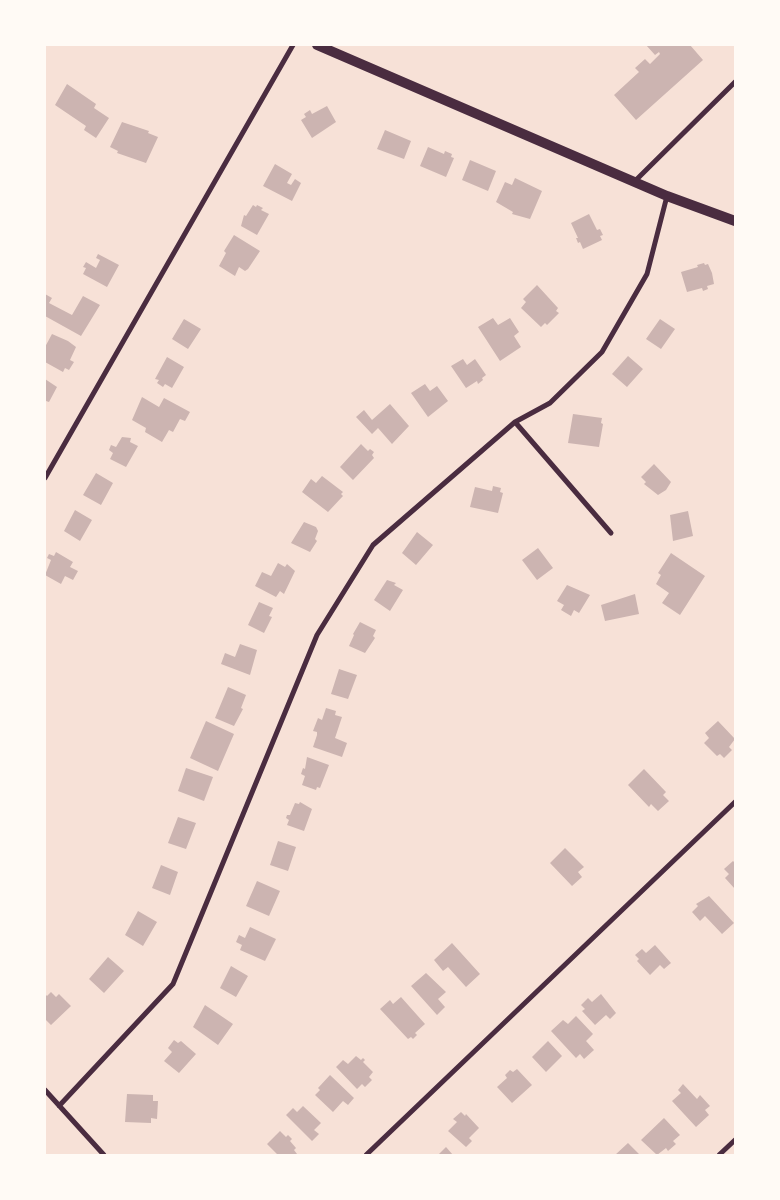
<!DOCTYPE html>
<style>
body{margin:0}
#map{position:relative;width:780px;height:1200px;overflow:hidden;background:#f7e1d7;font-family:Lato,sans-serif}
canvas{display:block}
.frame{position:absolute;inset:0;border:46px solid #fffaf5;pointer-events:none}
</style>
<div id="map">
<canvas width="780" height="1200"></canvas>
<div class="frame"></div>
</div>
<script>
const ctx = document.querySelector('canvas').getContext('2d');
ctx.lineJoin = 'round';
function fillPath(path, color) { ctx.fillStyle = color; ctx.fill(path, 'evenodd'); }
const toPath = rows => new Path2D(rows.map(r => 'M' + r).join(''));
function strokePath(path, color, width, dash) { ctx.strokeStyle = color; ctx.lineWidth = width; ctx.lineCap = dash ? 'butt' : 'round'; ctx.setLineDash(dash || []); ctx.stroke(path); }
const building = toPath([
 [646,45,690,45,703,60,636,120,614,95,639,72,635,68,645,59,650,64,660,54,659,52,655,55],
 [67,84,96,104,94,108,109,118,96,138,84,130,86,126,55,105],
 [327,106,336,122,312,138,301,120,306,117,304,114,310,110,312,114],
 [122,122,149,131,148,133,158,137,146,163,117,153,118,151,110,147],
 [385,130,411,141,404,159,377,149],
 [428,147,444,154,445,151,452,154,451,157,454,158,446,177,420,166],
 [470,160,496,171,488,191,462,180],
 [275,164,292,174,287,183,291,185,295,179,301,183,292,201,263,186],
 [515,178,542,191,530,219,512,214,513,212,496,202,505,182,512,185],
 [253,205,256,207,257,205,263,208,261,210,269,214,257,235,241,226,244,215,246,216],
 [589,214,597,230,600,229,603,235,600,236,602,240,583,249,580,242,578,243,576,238,578,238,571,223],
 [234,235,260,251,248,269,245,271,239,267,235,276,219,266,226,253,224,251],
 [98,254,119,265,107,287,83,274,86,268,83,267,86,262,96,268,100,260,96,258],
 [704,263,705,265,708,264,712,273,714,284,707,286,708,289,703,291,702,288,687,292,681,272,698,267,697,265],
 [537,285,558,308,556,311,559,313,547,325,545,323,541,327,521,308,526,302,523,299],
 [45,294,52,298,49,303,72,315,83,296,100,305,81,336,45,316],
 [493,318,498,325,510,318,519,332,514,336,521,347,500,361,478,327],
 [184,319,201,329,188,349,172,339],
 [660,319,675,329,661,349,646,339],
 [52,334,68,341,76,347,70,360,74,362,69,370,65,368,63,372,45,362,45,347],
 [628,356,643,369,627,387,612,374],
 [167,357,184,367,172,388,165,384,163,387,157,383,159,380,155,379],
 [463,359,467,365,475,359,486,375,482,378,483,380,478,384,477,381,466,388,451,366],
 [45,379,57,387,49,402,46,401,45,403],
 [425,384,430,391,437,386,448,401,428,417,411,393],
 [142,397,159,407,164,398,190,412,185,421,180,419,173,432,169,430,162,442,145,432,146,428,132,420],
 [390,404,409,426,392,444,378,428,372,434,356,417,364,410,372,420],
 [573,414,602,418,601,423,603,424,599,447,568,443],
 [122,437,131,438,130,442,138,446,126,467,110,459,113,453,109,450,111,445,116,447],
 [361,444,368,451,370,449,374,452,372,455,374,458,353,480,340,467],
 [654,464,671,482,666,490,658,495,644,484,646,482,641,477],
 [96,473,113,483,101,505,83,495],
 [322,476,343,492,341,494,343,496,328,512,302,492,311,479,316,483],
 [493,486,501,488,500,492,503,493,498,513,470,507,475,487,492,491],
 [75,510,92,520,80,541,64,531],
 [688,511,693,536,673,541,670,515],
 [304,522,316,527,318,531,315,539,317,541,310,552,291,543],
 [417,532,433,545,416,565,402,553],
 [538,548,553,568,537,580,522,560],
 [56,552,73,562,70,567,78,571,73,580,65,576,61,584,45,575,51,560,47,558,49,554,54,556],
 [671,553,705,576,680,615,662,603,669,593,656,584,661,575,658,573],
 [278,563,285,567,287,564,295,571,284,594,280,591,276,597,255,586,262,572,271,576],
 [387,580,396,583,394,585,403,590,390,611,374,600],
 [567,585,590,595,579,613,574,610,571,616,561,610,564,605,557,601],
 [635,594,639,614,605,621,601,605],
 [259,602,273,608,269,616,272,617,264,633,248,625],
 [360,622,376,630,373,636,375,638,365,653,349,646,354,635,353,634],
 [240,644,257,650,250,675,221,664,225,653,235,657],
 [339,669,357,675,348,699,331,694],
 [228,687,246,695,241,708,243,709,234,726,215,718],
 [326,708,336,711,335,715,342,717,335,738,347,743,342,757,313,747,317,735,317,732,313,731,318,718,322,720],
 [206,721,234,734,218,771,190,758],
 [718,721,735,739,729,747,732,750,724,758,720,754,717,756,704,743,709,738,705,733],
 [307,757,329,765,320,788,317,787,316,790,302,785,305,776,301,774,303,768,305,769],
 [186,768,213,777,204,801,178,791],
 [644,769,666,792,663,795,669,801,658,811,651,804,649,807,628,785],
 [300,802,312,809,304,831,287,825,289,820,286,818,287,815,290,815,295,803,299,804],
 [178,817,196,823,186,849,168,843],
 [278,841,296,847,288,871,270,865],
 [565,848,584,867,578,872,582,877,572,886,550,863],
 [733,861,735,863,735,889,725,878,729,874,724,869],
 [161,865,178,872,170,895,152,888],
 [257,881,280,891,269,916,246,906],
 [709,896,734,923,722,934,705,916,700,921,692,912,698,906,696,904],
 [138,911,157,922,143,946,125,935],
 [250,927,276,939,265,961,240,950,242,945,236,942,239,935,245,938],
 [452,943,480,974,466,987,448,967,443,971,434,960],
 [655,945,671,963,664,969,660,965,650,975,637,961,639,959,635,955,642,949,646,953],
 [108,957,124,971,104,993,89,979],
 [231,966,248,976,236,997,220,988],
 [426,973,446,992,438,999,445,1007,437,1015,411,986],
 [51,992,56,997,59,994,71,1006,51,1025,45,1019,45,994,47,996],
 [601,994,616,1013,610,1019,606,1015,595,1025,582,1011,585,1009,581,1005,588,998,592,1002],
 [401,997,425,1024,415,1033,417,1035,413,1039,411,1037,408,1039,380,1009,390,1000,393,1004],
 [205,1005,233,1024,218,1045,193,1027],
 [576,1016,593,1034,586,1041,594,1050,584,1059,580,1054,576,1058,551,1031,563,1020,568,1024],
 [174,1040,178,1043,181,1041,196,1054,179,1073,164,1061,172,1052,168,1048],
 [548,1041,562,1056,546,1072,532,1057],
 [356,1056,361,1060,363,1058,365,1060,363,1062,373,1072,369,1077,372,1080,365,1087,362,1084,357,1089,336,1067,343,1060,348,1064],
 [517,1069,532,1085,512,1103,497,1087,507,1078,505,1075,510,1070,513,1072],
 [330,1075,354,1098,348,1105,343,1101,333,1112,315,1095,320,1090,318,1088],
 [683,1084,697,1099,700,1095,710,1106,705,1110,709,1115,696,1127,672,1101,681,1093,678,1090],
 [127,1094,153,1095,153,1101,158,1101,157,1119,151,1118,151,1123,125,1122],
 [303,1106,321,1123,314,1130,319,1134,312,1141,286,1115,293,1108,297,1112],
 [461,1112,465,1116,466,1114,479,1128,469,1138,472,1141,466,1147,448,1131,457,1122,453,1119],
 [664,1118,680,1135,673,1141,676,1144,668,1151,666,1148,657,1155,641,1140],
 [280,1131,286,1137,288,1135,292,1139,290,1141,296,1148,294,1150,297,1154,295,1155,278,1155,267,1144],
 [628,1143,640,1155,615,1155],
 [446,1147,453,1155,438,1155]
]);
const minor = toPath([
 [634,182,735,82],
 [515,422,611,533],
 [45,478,293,45],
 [45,1090,104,1155],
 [59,1106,173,984,317,635,373,545,515,422,550,403,602,352,647,274,667,196],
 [366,1155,735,802],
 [719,1155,735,1140]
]);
const secondary = toPath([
 [317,45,667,196,735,221]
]);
fillPath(building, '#ccb4b1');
strokePath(minor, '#4a2c40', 5);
strokePath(secondary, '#4a2c40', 10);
</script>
